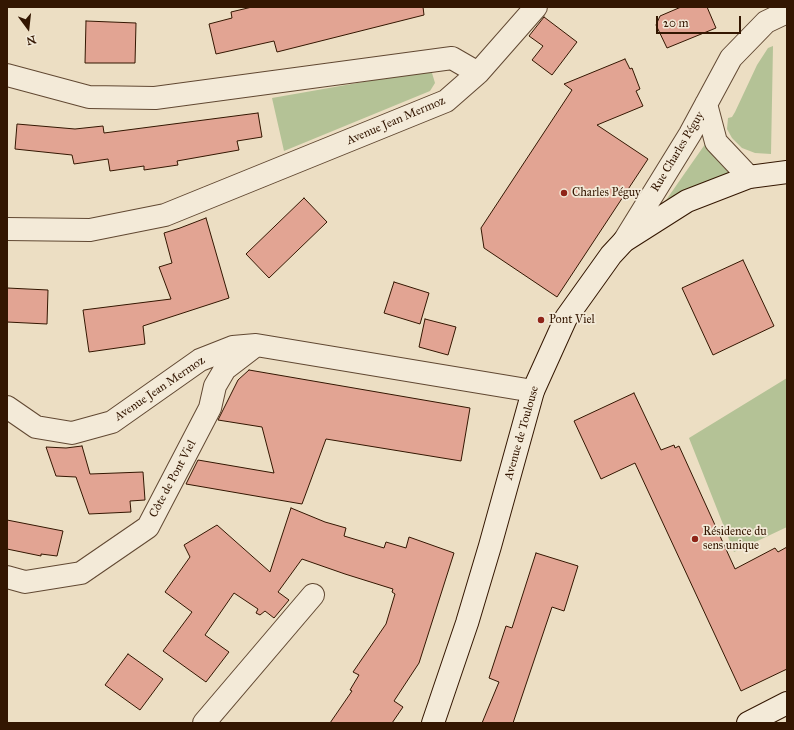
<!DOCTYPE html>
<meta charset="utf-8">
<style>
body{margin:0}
#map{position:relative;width:794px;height:730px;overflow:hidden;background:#ecdec3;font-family:"IM FELL Great Primer",serif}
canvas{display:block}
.frame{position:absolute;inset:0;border:8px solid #331601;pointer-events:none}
.north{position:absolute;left:8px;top:8px;width:40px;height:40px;-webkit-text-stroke:3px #f3ead8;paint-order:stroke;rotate:165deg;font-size:11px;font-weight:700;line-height:16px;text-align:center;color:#331601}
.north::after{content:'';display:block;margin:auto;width:14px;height:18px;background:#331601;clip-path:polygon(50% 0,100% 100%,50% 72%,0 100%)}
.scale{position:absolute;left:656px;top:16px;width:85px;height:18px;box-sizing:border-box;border:2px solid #331601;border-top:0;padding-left:5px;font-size:12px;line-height:14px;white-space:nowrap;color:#331601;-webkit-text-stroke:3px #f3ead8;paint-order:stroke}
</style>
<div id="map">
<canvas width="794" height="730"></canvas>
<div class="frame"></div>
<div class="north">N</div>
<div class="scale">20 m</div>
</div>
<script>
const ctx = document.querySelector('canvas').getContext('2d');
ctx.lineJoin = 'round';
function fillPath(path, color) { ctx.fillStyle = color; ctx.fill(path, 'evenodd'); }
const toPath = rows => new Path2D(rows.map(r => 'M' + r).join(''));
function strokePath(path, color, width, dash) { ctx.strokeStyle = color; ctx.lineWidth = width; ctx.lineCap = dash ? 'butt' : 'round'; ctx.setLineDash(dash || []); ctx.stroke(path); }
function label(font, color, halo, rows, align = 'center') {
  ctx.font = font + ' "IM FELL Great Primer",serif'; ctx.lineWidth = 3.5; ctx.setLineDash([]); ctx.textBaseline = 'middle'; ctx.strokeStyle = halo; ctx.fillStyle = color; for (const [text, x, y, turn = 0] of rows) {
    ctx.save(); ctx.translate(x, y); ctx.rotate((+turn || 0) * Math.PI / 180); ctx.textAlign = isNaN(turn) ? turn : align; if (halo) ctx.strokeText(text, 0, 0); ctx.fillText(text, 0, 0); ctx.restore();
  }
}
const green = toPath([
 [773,46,771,154,755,153,742,148,732,138,727,129,728,118,732,117,735,112,757,65,768,48],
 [420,72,432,73,435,83,430,91,284,151,272,98],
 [708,140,729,174,704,184,664,203],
 [787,378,787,527,734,552,689,438]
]);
const building = toPath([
 [252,7,423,7,424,15,277,52,274,41,216,54,209,24,232,18,231,12,252,7],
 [681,7,707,7,716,28,667,48,656,25,660,16,681,7],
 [544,17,577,42,552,75,532,60,543,46,529,36,544,17],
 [86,21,136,23,135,63,85,63,86,21],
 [625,59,630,69,632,68,640,89,636,91,643,106,597,125,648,159,557,297,484,248,481,228,572,90,564,84,625,59],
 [258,113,262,137,237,141,239,150,177,161,178,165,144,170,144,166,110,171,108,159,74,164,72,155,15,149,17,124,75,129,103,126,104,133,258,113],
 [304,198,327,222,269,278,246,254,304,198],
 [206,218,229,298,143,326,145,344,89,352,83,310,171,299,159,267,172,263,164,233,180,228,206,218],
 [743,260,774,326,713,355,682,288,743,260],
 [394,282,429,293,420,324,384,313,394,282],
 [7,288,48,290,47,324,7,322,7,288],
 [425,319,456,327,448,355,419,347,425,319],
 [249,370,470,408,461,461,326,439,302,504,186,484,198,460,274,473,262,427,218,420,238,380,249,370],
 [634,393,661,450,674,445,675,448,679,446,735,569,775,548,778,552,787,547,787,669,741,691,635,463,601,479,574,421,634,393],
 [82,446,90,474,143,472,145,500,130,501,131,512,89,514,76,477,56,476,46,447,66,448,82,446],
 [291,508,325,522,346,528,344,536,384,548,386,542,406,548,409,537,454,553,419,663,394,701,403,707,392,723,330,723,352,691,350,690,359,675,353,672,386,624,395,594,392,592,393,589,345,574,302,559,278,592,289,600,274,618,265,611,260,615,256,613,258,609,234,593,205,635,229,652,206,682,163,651,192,612,165,592,190,557,184,545,217,525,270,572,291,508],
 [7,520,63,531,57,556,41,554,41,556,7,549,7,520],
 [536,553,578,566,564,611,552,607,513,723,482,723,499,682,489,678,506,626,512,628,536,553],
 [128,654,163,679,140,710,105,685,128,654]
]);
const minor = toPath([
 [7,75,89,97,155,98,452,58,478,73],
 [706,104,716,142,749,177],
 [7,229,90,230,165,215,446,101,478,73,536,7],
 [624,241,690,134,731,58,766,22,787,12],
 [7,407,36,427,72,433,112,422,200,360,233,347,256,345,533,391],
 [7,577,25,582,81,573,148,527,210,408,215,386,225,369,255,346],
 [204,723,313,595]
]);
const secondary = toPath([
 [433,723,467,623,490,546,533,391,566,318,611,255,624,241,687,201,749,177,787,172],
 [748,723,787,703]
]);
const markers = [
 [564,193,4,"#8f2418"],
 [541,320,4,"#8f2418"],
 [695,539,4,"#8f2418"]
];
const streetNames = [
 ["Avenue Jean Mermoz",396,121,-23],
 ["Rue Charles Péguy",678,152,-59],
 ["Avenue Jean Mermoz",160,389,-34],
 ["Avenue de Toulouse",522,433,-74],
 ["Côte de Pont Viel",173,479,-62]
];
const poiNames = [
 ["Charles Péguy",572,193],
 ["Pont Viel",549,320],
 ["Résidence du",703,532],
 ["sens unique",703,546]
];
fillPath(green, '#b4c296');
fillPath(building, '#e2a493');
strokePath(building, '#331601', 1);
strokePath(minor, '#614832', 24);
strokePath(secondary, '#331601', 24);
strokePath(minor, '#f3ead8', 22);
strokePath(secondary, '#f3ead8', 22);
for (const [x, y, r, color] of markers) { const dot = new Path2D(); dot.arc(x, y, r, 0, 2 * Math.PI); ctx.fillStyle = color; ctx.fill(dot); strokePath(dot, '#f3ead8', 1.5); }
label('12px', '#331601', '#f3ead8', streetNames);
label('12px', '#331601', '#f3ead8', poiNames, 'left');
</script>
